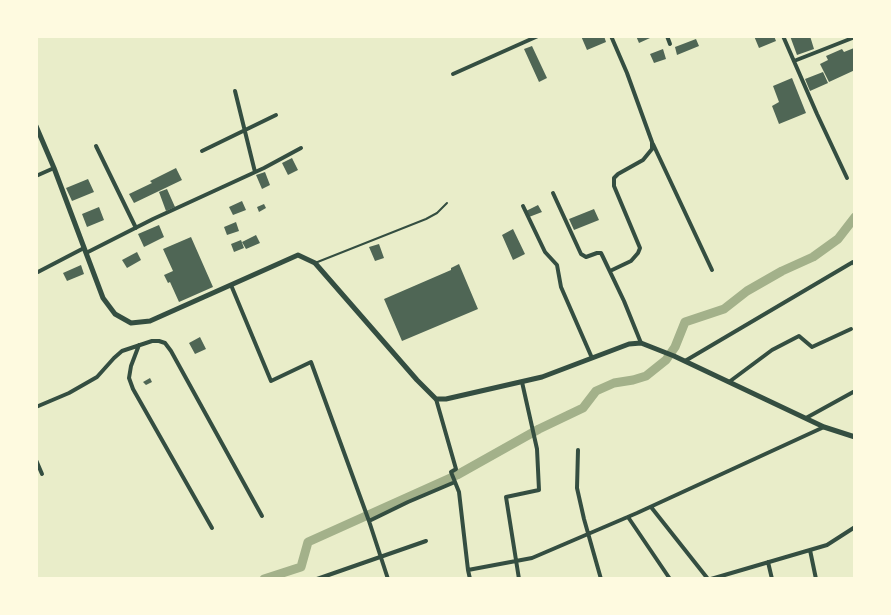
<!DOCTYPE html>
<style>
body{margin:0}
#map{position:relative;width:891px;height:615px;overflow:hidden;background:#e9edc9;font-family:"Noto Sans",sans-serif}
canvas{display:block}
.frame{position:absolute;inset:0;border:38px solid #fefae0;pointer-events:none}
</style>
<div id="map">
<canvas width="891" height="615"></canvas>
<div class="frame"></div>
</div>
<script>
const ctx = document.querySelector('canvas').getContext('2d');
ctx.lineJoin = 'round';
const toPath = rows => new Path2D(rows.map(r => 'M' + r).join(''));
function strokePath(path, color, width, dash) { ctx.strokeStyle = color; ctx.lineWidth = width; ctx.lineCap = dash ? 'butt' : 'round'; ctx.setLineDash(dash || []); ctx.stroke(path); }
function fillPath(path, color) { ctx.fillStyle = color; ctx.fill(path, 'evenodd'); }
const canal = toPath([
 [264,579,301,567,308,542,457,475,539,429,583,408,596,391,614,383,633,380,646,376,666,360,675,347,685,322,724,309,747,291,782,271,813,257,838,239,855,217]
]);
const building = toPath([
 [581,36,604,36,606,42,587,50],
 [636,36,649,36,650,38,639,43],
 [754,36,774,36,776,41,759,48],
 [790,36,810,36,814,49,797,55],
 [696,39,699,46,677,55,675,47],
 [532,46,547,78,539,82,524,49],
 [854,48,855,70,829,82,820,64,828,60,826,56,842,49,844,52],
 [663,49,666,59,654,63,650,54],
 [823,72,828,83,810,91,805,79],
 [792,78,806,113,779,124,772,106,779,102,773,86],
 [292,158,298,170,288,175,282,163],
 [176,168,182,180,134,203,129,194,152,183,150,181],
 [265,172,270,185,262,189,256,175],
 [88,179,94,192,72,201,66,188],
 [167,189,175,207,166,211,159,192],
 [242,201,246,210,233,215,229,207],
 [264,204,266,208,259,212,257,207],
 [538,205,542,212,529,217,526,211],
 [99,207,104,220,87,227,82,214],
 [594,209,599,220,574,230,569,219],
 [236,222,239,231,227,235,224,227],
 [159,225,164,237,144,247,138,234],
 [513,229,525,254,513,260,502,235],
 [256,235,260,243,246,249,242,242],
 [191,237,213,287,179,302,170,282,168,283,164,275,173,271,163,249],
 [241,240,244,248,234,252,231,244],
 [379,244,384,258,375,261,369,247],
 [137,252,141,260,127,268,122,260],
 [459,264,478,309,402,341,384,299,451,270,451,268],
 [81,265,84,274,67,281,63,273],
 [200,337,206,349,195,354,189,343],
 [150,378,152,382,146,385,143,382]
]);
const service = toPath([
 [315,263,426,219,437,213,447,203]
]);
const minor = toPath([
 [667,36,670,44],
 [783,36,817,114,847,178],
 [794,61,855,37],
 [453,74,538,36],
 [235,91,255,172],
 [653,144,712,270],
 [96,146,136,228],
 [202,151,276,115],
 [36,176,54,168],
 [553,193,581,254,586,257,597,253,601,253,603,257,624,301,641,343],
 [523,206,545,252,557,265,561,287,592,358],
 [86,253,153,219,264,168,301,148],
 [610,271,631,261,638,253,640,248,614,186,614,178,618,174,643,160,652,149,652,142,627,73,611,36],
 [36,273,84,248],
 [231,285,271,381,311,362,369,521],
 [139,345,131,366,129,378,133,389,212,528],
 [685,361,853,262,855,265],
 [729,382,772,350,799,336,812,347,851,329],
 [436,399,456,469,451,472,459,492,468,570,532,558,637,513,824,427],
 [36,407,69,393,97,377,114,358,122,351,152,341,159,341,165,343,171,351,262,516],
 [806,418,855,391],
 [578,450,577,488,584,519,601,579],
 [36,460,42,474],
 [651,507,708,579],
 [628,517,670,579],
 [810,550,816,579],
 [768,562,772,579],
 [468,570,470,579],
 [317,579,426,541],
 [388,579,369,521,408,502,455,482],
 [519,579,506,497,539,490,537,449,522,382],
 [711,579,827,545,855,527]
]);
const tertiary = toPath([
 [36,126,54,168,103,298,115,314,131,323,150,321,298,255,315,263,417,380,436,399,446,399,542,377,629,344,641,343,674,356,824,427,855,437]
]);
strokePath(canal, '#a3b18a', 9);
fillPath(building, '#4f6655');
strokePath(service, '#344e41', 2);
strokePath(minor, '#344e41', 4);
strokePath(tertiary, '#344e41', 5);
</script>
